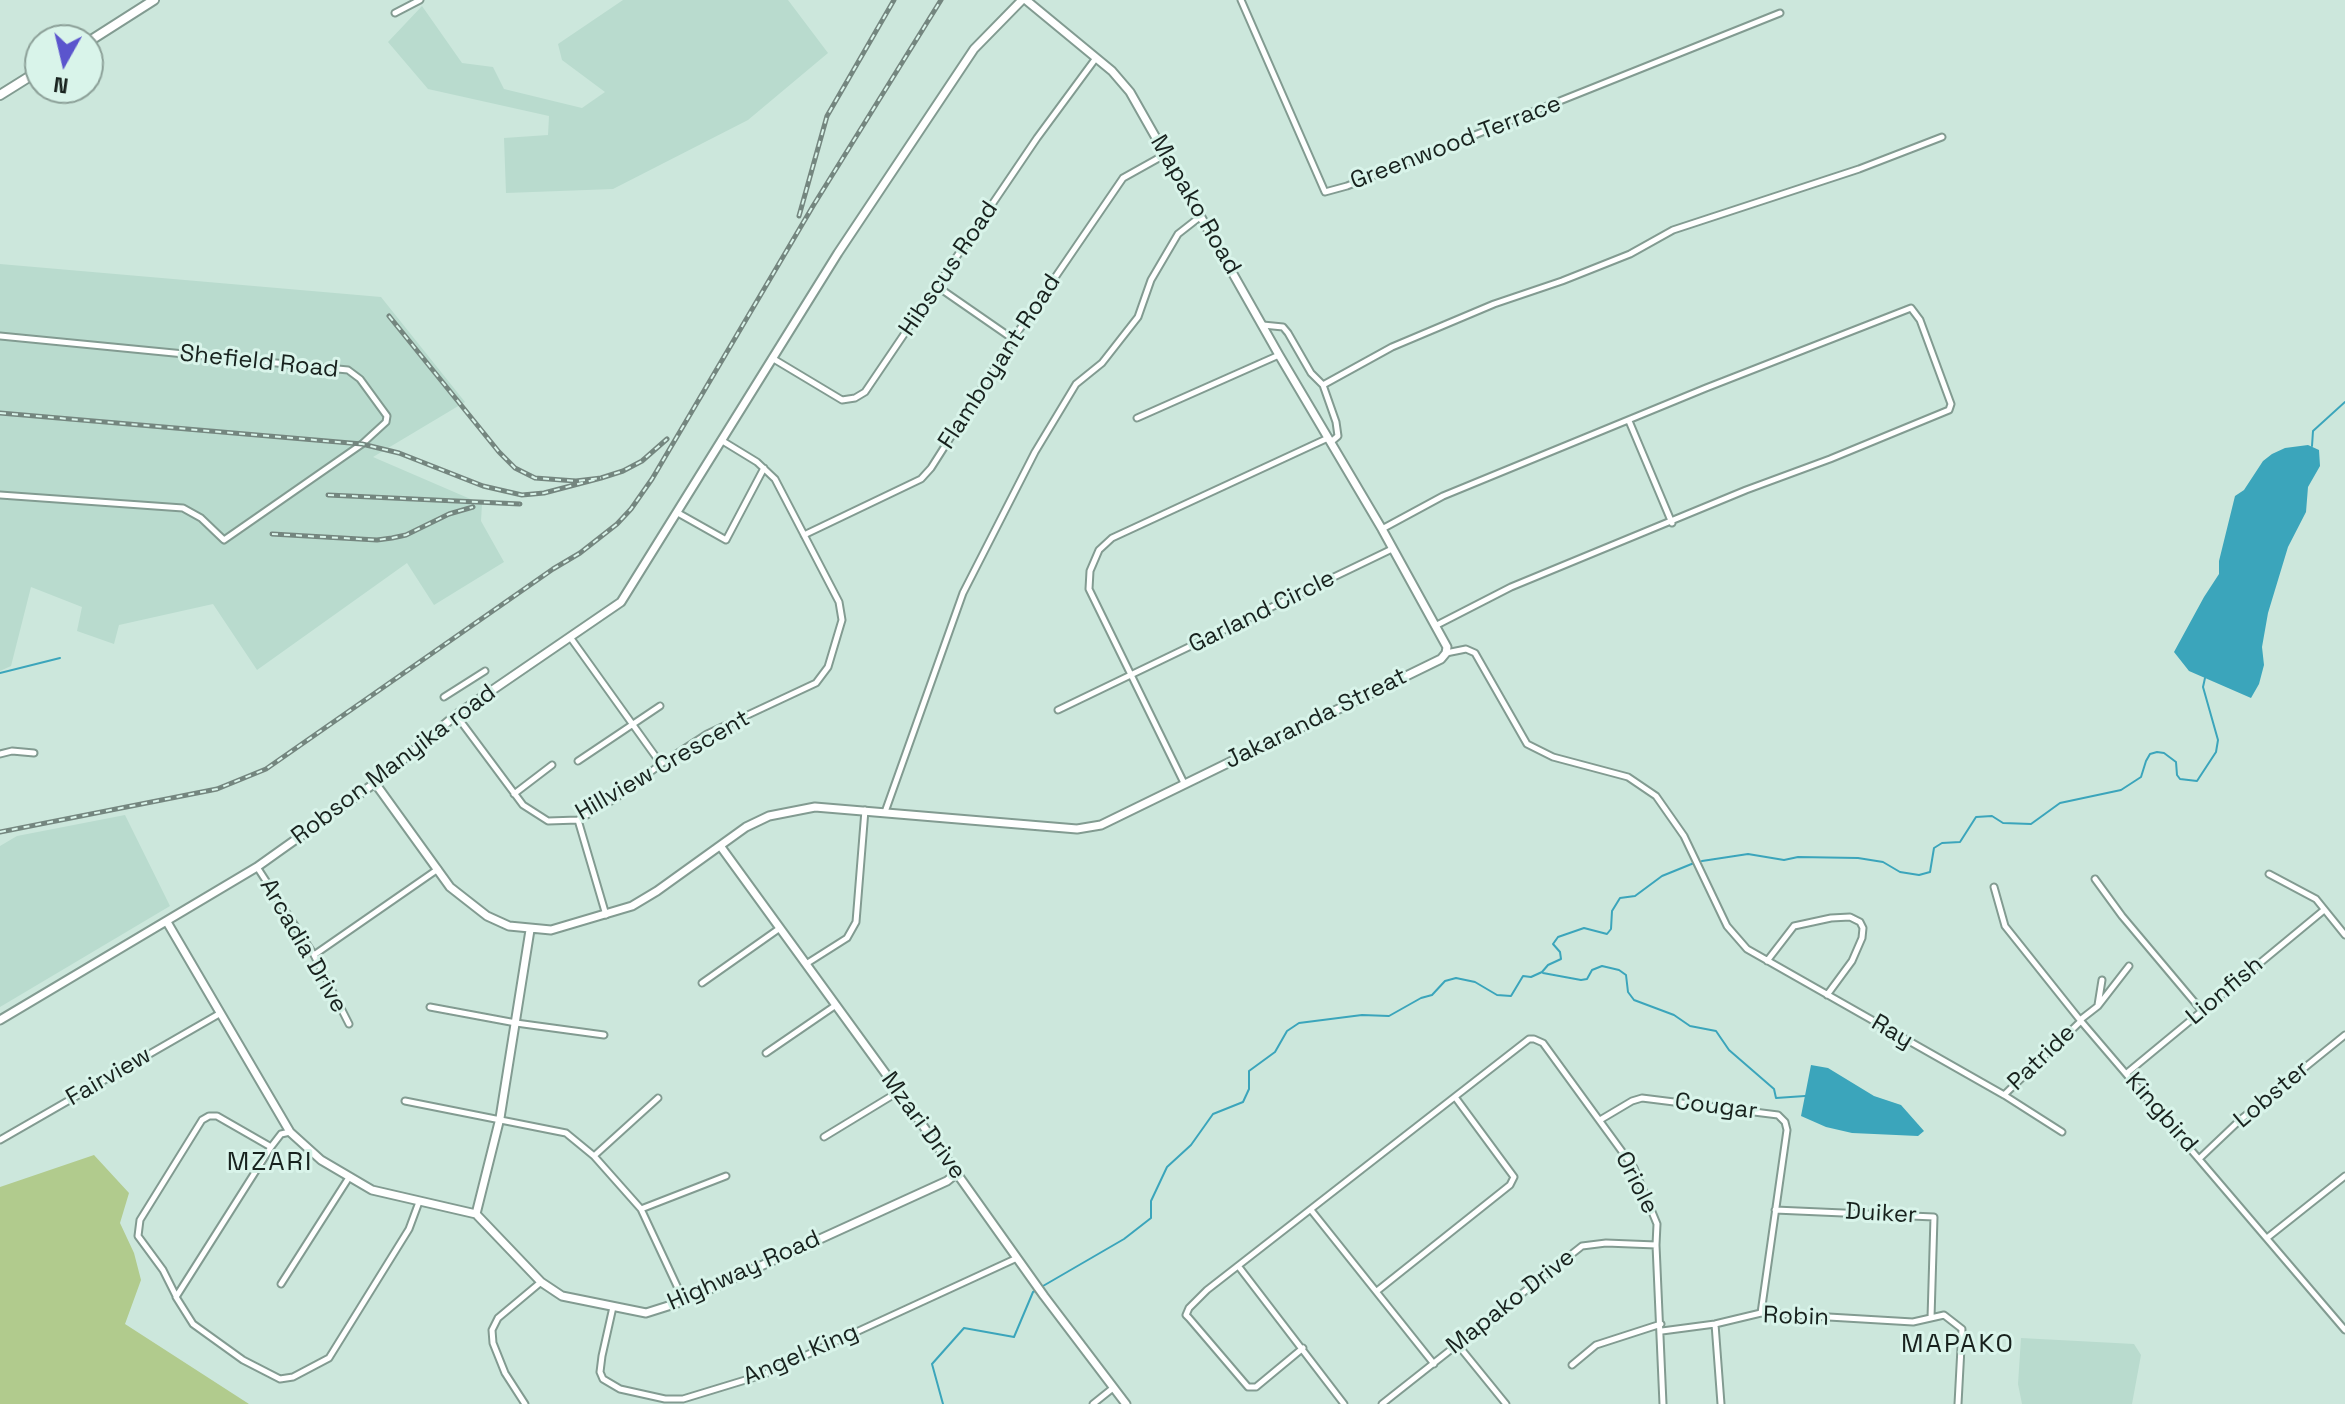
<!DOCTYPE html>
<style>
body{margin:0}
#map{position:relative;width:2345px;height:1404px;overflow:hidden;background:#cce7dc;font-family:"Space Grotesk",sans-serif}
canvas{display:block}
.north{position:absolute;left:24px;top:24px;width:80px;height:80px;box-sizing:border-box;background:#d9f4ea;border:2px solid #8ca098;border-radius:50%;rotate:188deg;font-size:22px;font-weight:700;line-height:32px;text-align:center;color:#18221e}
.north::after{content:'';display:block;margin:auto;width:28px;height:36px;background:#5b55cd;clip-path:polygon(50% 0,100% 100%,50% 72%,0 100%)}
</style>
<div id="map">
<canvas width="2345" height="1404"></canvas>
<div class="north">N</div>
</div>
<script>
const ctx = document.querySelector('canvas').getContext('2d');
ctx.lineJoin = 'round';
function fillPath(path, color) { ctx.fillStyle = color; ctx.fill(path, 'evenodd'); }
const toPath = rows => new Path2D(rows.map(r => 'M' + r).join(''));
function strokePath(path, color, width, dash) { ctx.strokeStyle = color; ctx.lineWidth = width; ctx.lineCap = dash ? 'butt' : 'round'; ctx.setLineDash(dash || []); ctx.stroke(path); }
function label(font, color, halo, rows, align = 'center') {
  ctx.font = font + ' "Space Grotesk",sans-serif'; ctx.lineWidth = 6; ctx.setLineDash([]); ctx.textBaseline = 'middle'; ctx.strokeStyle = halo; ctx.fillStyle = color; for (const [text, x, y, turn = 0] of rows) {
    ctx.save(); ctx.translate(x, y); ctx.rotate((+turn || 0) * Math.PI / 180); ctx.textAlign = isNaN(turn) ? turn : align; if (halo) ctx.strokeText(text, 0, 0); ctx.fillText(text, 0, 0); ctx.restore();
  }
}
const built = toPath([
 [623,0,788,0,828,53,748,120,613,189,506,193,504,138,548,135,549,116,428,89,388,42,422,6,462,63,493,67,504,89,582,108,605,92,562,60,558,44],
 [0,264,381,297,465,402,373,457,482,504,481,521,504,562,434,605,407,563,257,670,213,604,119,625,114,644,77,631,82,607,31,587,11,666,0,671],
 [125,815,170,906,0,1007,0,846,17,836],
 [2021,1338,2134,1344,2141,1355,2132,1404,2022,1404,2018,1384]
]);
const green = toPath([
 [94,1155,129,1193,120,1223,134,1253,141,1280,125,1324,249,1404,0,1404,0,1187]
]);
const water = toPath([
 [2308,445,2319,450,2320,466,2308,487,2306,512,2288,547,2268,613,2262,647,2264,665,2259,684,2251,698,2189,671,2174,652,2204,597,2219,574,2219,561,2235,496,2244,490,2263,461,2272,454,2285,448],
 [1811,1065,1828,1068,1874,1096,1901,1105,1924,1131,1918,1136,1852,1133,1826,1127,1801,1116]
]);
const stream = toPath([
 [2312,446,2313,431,2345,402],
 [0,673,60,658],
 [1702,861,1748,854,1784,860,1798,857,1858,858,1883,862,1900,872,1919,875,1930,872,1934,848,1942,843,1960,842,1976,817,1992,816,2003,823,2031,824,2060,803,2121,790,2141,777,2146,761,2150,754,2157,752,2164,753,2176,762,2177,775,2180,779,2197,781,2216,752,2218,740,2203,687,2205,678],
 [1543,973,1581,980,1587,979,1592,970,1602,966,1619,970,1626,975,1628,992,1634,1000,1674,1015,1690,1026,1716,1031,1729,1050,1774,1089,1776,1098,1805,1096],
 [1043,1286,1124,1239,1151,1218,1151,1201,1167,1167,1191,1145,1213,1114,1243,1102,1249,1089,1249,1071,1275,1052,1287,1031,1299,1023,1362,1015,1389,1016,1421,998,1432,995,1445,981,1456,978,1475,982,1497,995,1511,996,1523,976,1531,977,1542,972,1548,965,1561,959,1560,952,1553,944,1558,937,1584,928,1607,934,1611,929,1612,911,1620,898,1635,896,1662,876,1694,863],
 [943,1404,932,1364,964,1328,1014,1337,1033,1292,1037,1290]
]);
const street = toPath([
 [1241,0,1325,192,1347,186,1780,13],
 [395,13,420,0],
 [938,287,1013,339],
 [1263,325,1283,327,1288,333,1311,373,1323,385],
 [0,336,348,370,360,379,387,416,386,422,362,444,224,540,201,518,183,508,0,495],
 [772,358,842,400,855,398,865,392,1037,138,1096,58],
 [1137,418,1279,355],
 [1629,421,1672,523],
 [1331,442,1338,436,1336,422,1323,385,1392,347,1494,304,1562,281,1630,254,1673,230,1859,169,1942,137],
 [678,513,726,540,764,468],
 [1382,529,1443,496,1706,388,1911,308,1920,320,1951,404,1949,410,1830,459,1746,490,1511,587,1435,626],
 [804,535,921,479,931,468,1013,339,1123,178,1166,154],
 [570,637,661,764],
 [1446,653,1466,649,1475,653,1527,744,1553,757,1628,777,1656,796,1684,836,1727,926,1747,949,2004,1095,2062,1132],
 [444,697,485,671],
 [1058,710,1392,549],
 [456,715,523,805,548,821,578,820,616,798,661,764,707,734,816,683,828,667,842,620,839,602,775,479,757,462,721,440],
 [0,754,12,751,34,753],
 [578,761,660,706],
 [1184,783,1089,589,1090,571,1099,550,1112,538,1328,438],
 [514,794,552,765],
 [885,812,963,593,1035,452,1076,384,1102,363,1138,317,1151,280,1178,234,1201,216],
 [578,820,606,915],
 [257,867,314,955,349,1024],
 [2269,874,2316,899,2345,935],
 [2095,879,2122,916,2202,1011],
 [1994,887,2005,926,2080,1020,2345,1330],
 [314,955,438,869],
 [1767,961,1794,926,1831,918,1850,917,1860,922,1863,928,1862,938,1852,961,1827,995],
 [806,964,847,938,856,922,865,810],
 [702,983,780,928],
 [2098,1005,2102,980],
 [430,1007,516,1023,604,1035],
 [2080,1020,2098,1006,2129,966],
 [766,1053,836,1005],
 [2127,1073,2324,910],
 [2004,1095,2081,1021],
 [405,1101,566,1133,594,1156,641,1209,684,1301],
 [1600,1120,1632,1101,1642,1098,1778,1115,1785,1122,1787,1130,1761,1313],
 [290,1132,281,1134,271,1147,176,1297,193,1324,243,1360,280,1379,293,1377,329,1358,409,1229,419,1202],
 [824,1137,898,1092],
 [0,1140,219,1014],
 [594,1156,658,1098],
 [2200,1158,2240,1120,2345,1035],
 [641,1209,726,1176],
 [1311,1210,1434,1364],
 [1775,1210,1934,1217,1931,1318],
 [2267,1238,2345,1176],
 [1239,1267,1344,1404],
 [281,1284,348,1179],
 [1377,1291,1510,1185,1514,1177,1455,1097],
 [176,1296,163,1270,138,1236,140,1220,202,1120,209,1116,217,1116,271,1147],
 [613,1307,602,1356,600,1372,603,1379,620,1389,665,1399,683,1399,765,1374,1017,1258],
 [1715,1324,1721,1404],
 [1662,1331,1715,1324,1761,1313,1913,1322,1944,1315,1962,1329,1958,1404],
 [1458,1345,1506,1404],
 [1303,1348,1256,1387,1248,1387,1189,1318,1186,1315,1189,1308,1207,1290,1529,1039,1534,1039,1543,1043,1634,1168,1657,1224,1656,1245,1663,1404],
 [1572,1365,1596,1345,1661,1324],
 [525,1404,505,1373,493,1343,492,1330,498,1318,541,1282],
 [1093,1404,1113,1388],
 [1382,1404,1582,1246,1606,1243,1656,1245]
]);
const secondary = toPath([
 [375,783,450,887,487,916,509,926,551,930,632,906,657,891,746,827,769,816,815,807,1077,829,1101,825,1441,659,1446,653,1447,647,1382,529,1279,355,1130,92,1112,71,1026,0],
 [721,847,899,1092,1044,1296,1126,1404],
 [167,922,290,1132,321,1160,372,1190,476,1214,541,1282,562,1296,646,1313,684,1301,947,1181,957,1173],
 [0,1020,257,867,375,783,456,715,621,602,838,253,974,49,1022,0],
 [476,1214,500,1118,530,930]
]);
const primary = toPath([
 [88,42,154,0],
 [0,95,40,70]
]);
const rail = toPath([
 [799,216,827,116,894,0],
 [389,316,499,452,515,468,535,478,576,481,601,478,623,471,642,461,667,439],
 [0,413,362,444,399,453,483,486,522,495,544,493,601,478],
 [328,495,520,504],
 [272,534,377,540,392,538,406,535,449,514,473,507],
 [0,832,217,789,266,769,553,569,580,553,617,524,631,509,652,479,813,206,941,0]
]);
const streetNames = [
 ["Greenwood Terrace",1456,143,-21],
 ["Mapako Road",1195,205,60],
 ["Hibscus Road",949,269,-56],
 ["Shefield Road",259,362,6],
 ["Flamboyant Road",1000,362,-57],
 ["Garland Circle",1262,612,-26],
 ["Jakaranda Streat",1316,719,-26],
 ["Robson Manyika road",394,765,-37],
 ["Hillview Crescent",663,766,-30],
 ["Arcadia Drive",303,946,60],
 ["Lionfish",2225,991,-40],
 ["Ray",1892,1032,30],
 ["Patride",2042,1058,-44],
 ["Fairview",109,1077,-30],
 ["Lobster",2272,1095,-40],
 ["Cougar",1716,1107,7],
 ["Kingbird",2161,1113,49],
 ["Mzari Drive",923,1126,54],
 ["Oriole",1636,1183,63],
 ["Duiker",1881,1214,3],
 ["Highway Road",744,1271,-24],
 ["Mapako Drive",1511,1302,-38],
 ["Robin",1796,1317,2],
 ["Angel King",801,1355,-23]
];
const neighbourhoodNames = [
 ["MZARI",270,1163],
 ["MAPAKO",1958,1345]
];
fillPath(built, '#b9dbce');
fillPath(green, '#b1cb8d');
fillPath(water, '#3ba5bb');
strokePath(stream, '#3ba5bb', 2);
strokePath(street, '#829b91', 9);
strokePath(secondary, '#829b91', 11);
strokePath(primary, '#829b91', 12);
strokePath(street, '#fff', 5);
strokePath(secondary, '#fff', 7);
strokePath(primary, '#fff', 8);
strokePath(rail, '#74867f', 5);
strokePath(rail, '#d9f4ea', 2, [6]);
label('24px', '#18221e', '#d9f4ea', streetNames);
ctx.letterSpacing = '2px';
label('26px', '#18221e', '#d9f4ea', neighbourhoodNames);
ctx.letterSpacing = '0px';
</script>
